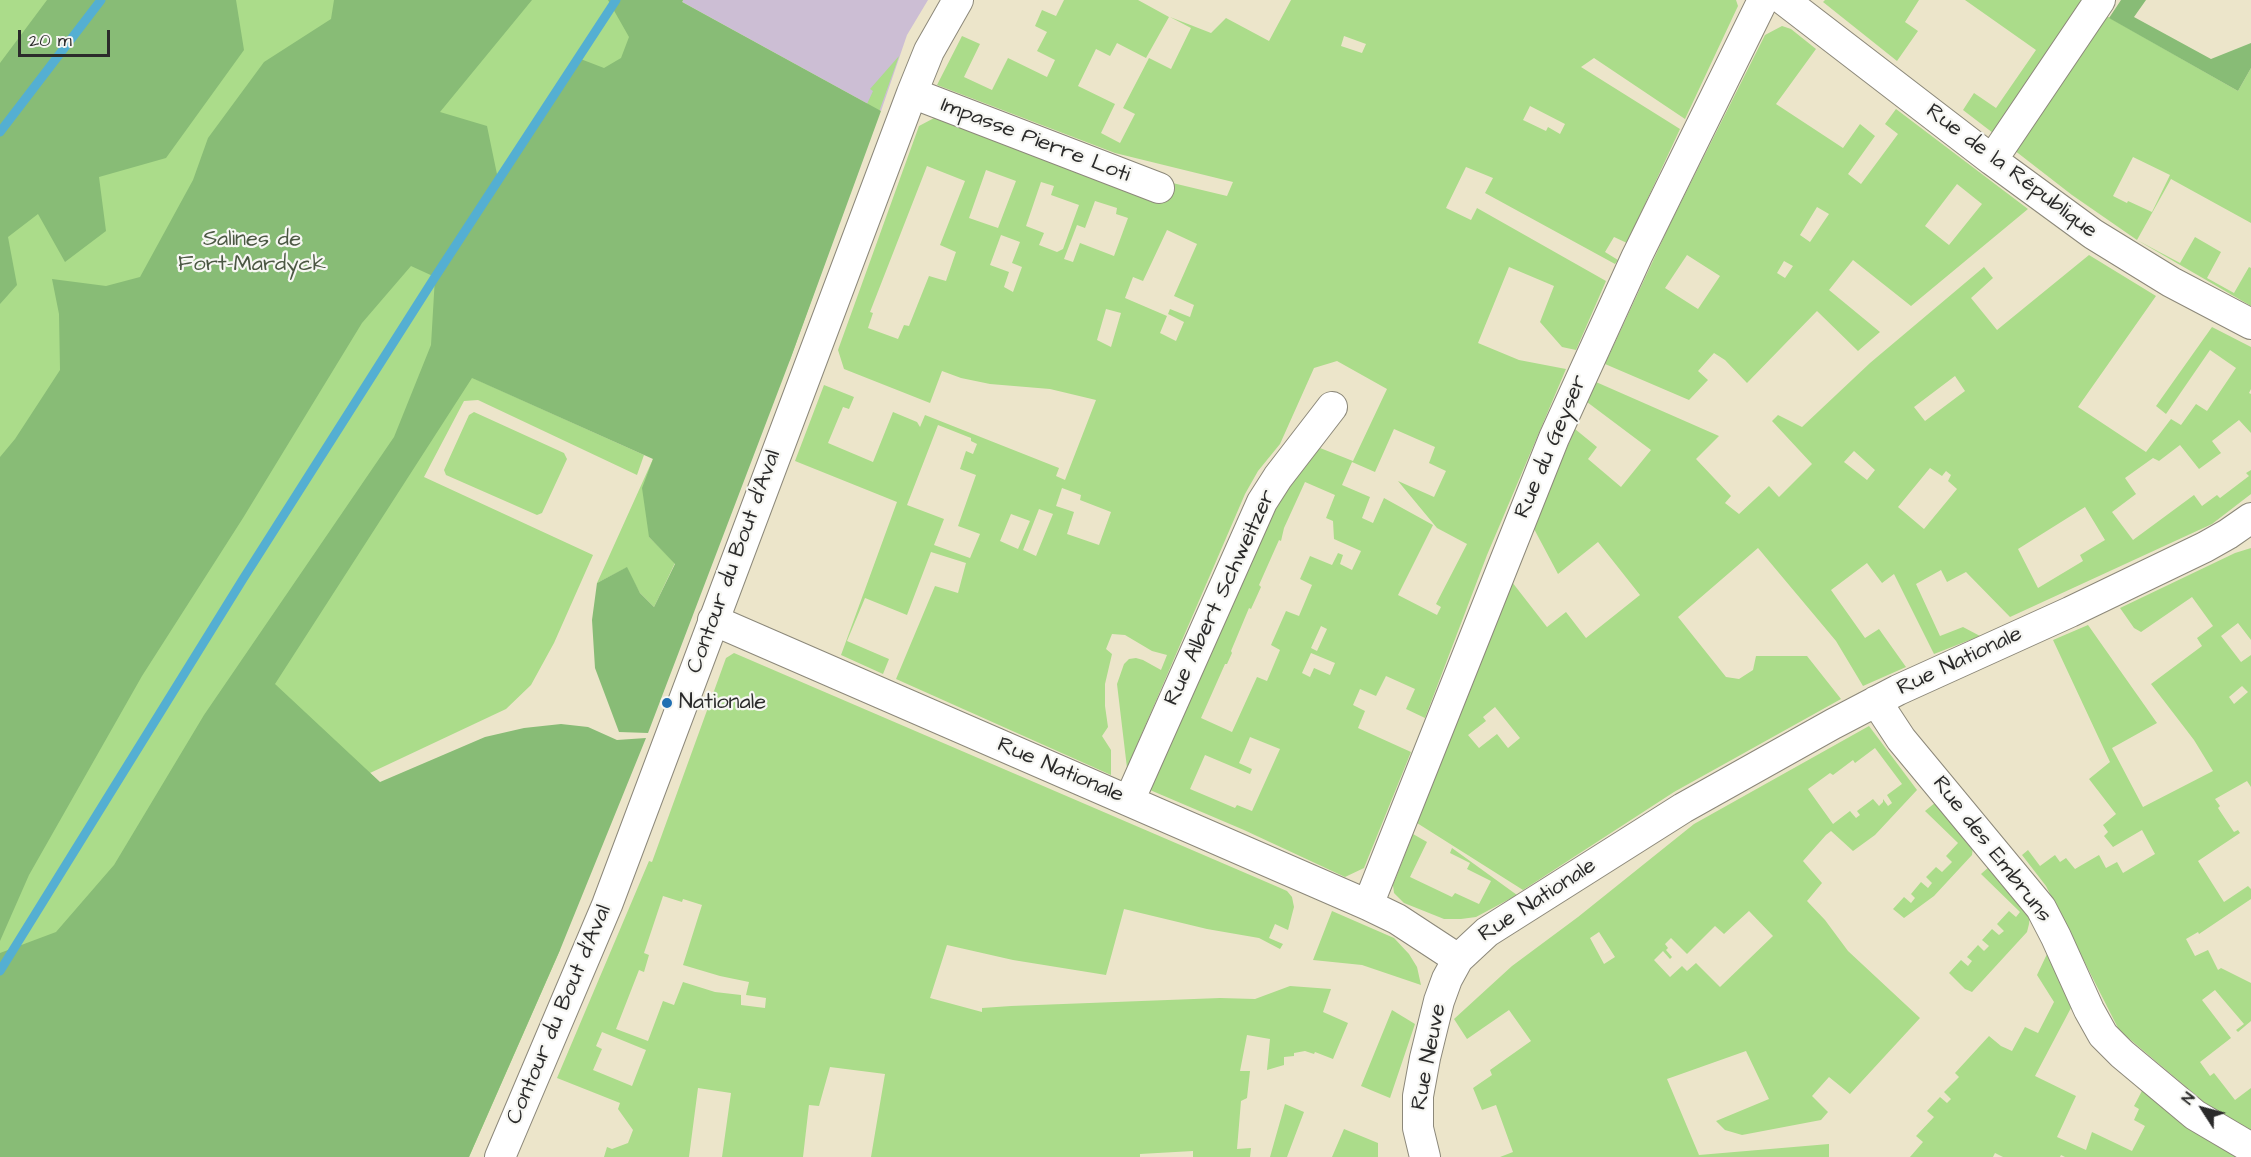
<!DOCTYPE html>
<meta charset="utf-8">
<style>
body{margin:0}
#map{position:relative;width:2251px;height:1157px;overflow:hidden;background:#ece5ca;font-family:"Architects Daughter",sans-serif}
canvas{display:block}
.north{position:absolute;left:2173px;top:1079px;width:60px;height:60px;-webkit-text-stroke:4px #f6f6f2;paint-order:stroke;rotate:306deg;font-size:16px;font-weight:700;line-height:24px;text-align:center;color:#2b2b2b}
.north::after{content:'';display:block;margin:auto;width:21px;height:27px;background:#2b2b2b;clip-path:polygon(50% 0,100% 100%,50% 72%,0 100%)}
.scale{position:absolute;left:18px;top:30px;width:92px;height:27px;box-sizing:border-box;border:3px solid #2b2b2b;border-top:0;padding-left:8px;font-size:18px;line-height:21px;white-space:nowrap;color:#2b2b2b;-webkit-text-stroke:4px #f6f6f2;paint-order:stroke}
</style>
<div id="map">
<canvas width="2251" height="1157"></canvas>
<div class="north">N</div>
<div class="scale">20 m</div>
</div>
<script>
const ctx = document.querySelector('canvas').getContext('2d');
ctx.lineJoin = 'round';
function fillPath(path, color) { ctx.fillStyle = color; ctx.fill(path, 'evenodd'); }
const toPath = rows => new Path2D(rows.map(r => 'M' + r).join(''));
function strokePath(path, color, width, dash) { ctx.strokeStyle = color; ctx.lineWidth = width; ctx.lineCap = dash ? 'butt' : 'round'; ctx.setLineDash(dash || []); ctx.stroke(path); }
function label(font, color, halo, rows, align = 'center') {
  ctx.font = font + ' "Architects Daughter",sans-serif'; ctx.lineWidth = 4.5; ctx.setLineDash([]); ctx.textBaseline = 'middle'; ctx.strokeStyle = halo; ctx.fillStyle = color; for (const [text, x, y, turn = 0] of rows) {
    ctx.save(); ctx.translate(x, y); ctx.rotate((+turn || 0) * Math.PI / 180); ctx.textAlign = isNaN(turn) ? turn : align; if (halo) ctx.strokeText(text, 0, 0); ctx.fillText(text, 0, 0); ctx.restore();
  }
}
const industrial = toPath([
 [683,0,928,0,907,35,881,111,682,2]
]);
const green = toPath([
 [0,0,683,0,682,2,867,104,873,91,870,89,899,56,790,360,649,537,675,563,654,607,640,593,626,568,597,583,662,439,473,378,644,455,637,475,478,400,464,401,424,477,593,555,554,643,531,685,506,709,370,773,560,950,469,1157,0,1157],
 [1064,0,1138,0,1169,17,1146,58,1117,43,1110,56,1096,49,1078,86,1115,104,1101,133,1120,143,1135,114,1123,108,1149,58,1171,69,1191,28,1170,17,1211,33,1226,18,1269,41,1291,0,1736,0,1738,6,1685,119,1594,58,1581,67,1680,129,1627,243,1614,237,1605,252,1618,260,1615,264,1485,193,1493,178,1466,167,1446,208,1471,220,1477,208,1606,281,1576,350,1562,347,1540,322,1554,286,1509,267,1478,343,1519,360,1566,369,1487,555,1425,718,1406,709,1415,689,1386,676,1376,696,1360,689,1353,705,1365,711,1358,728,1411,752,1364,868,1345,877,1244,830,1150,790,1266,521,1307,460,1320,448,1353,461,1387,389,1337,361,1314,368,1280,444,1258,471,1245,494,1127,768,1117,684,1124,664,1129,659,1136,658,1143,660,1161,670,1167,655,1152,651,1125,635,1112,634,1106,649,1112,654,1105,684,1105,706,1108,727,1102,736,1111,750,1111,775,896,679,935,586,958,593,966,563,931,552,907,615,865,598,847,641,889,659,883,674,841,655,897,502,795,461,824,385,854,397,849,409,843,407,828,443,873,462,893,412,917,422,920,427,925,415,1059,468,1056,476,1065,480,1096,400,1050,389,990,384,961,378,942,371,930,403,844,369,838,350,919,126,936,117,1160,180,1227,196,1233,182,1115,153,937,85,962,36,980,44,964,77,992,90,1008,58,1047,77,1055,60,1037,51,1047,32,1035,26,1042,10,1056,16],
 [1344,36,1366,44,1362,53,1341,46],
 [1530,106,1565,124,1560,134,1548,127,1546,131,1523,120],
 [927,166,965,181,940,245,956,252,946,281,929,276,909,326,904,325,898,339,868,328,873,313,870,312],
 [986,170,1016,181,998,228,969,218],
 [1041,182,1054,186,1051,195,1079,205,1063,249,1057,252,1039,245,1044,233,1026,226],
 [1095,201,1117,208,1116,214,1128,218,1114,256,1080,243,1073,262,1064,259,1077,225,1085,228],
 [1167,230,1197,244,1174,296,1194,305,1190,317,1170,309,1168,314,1184,322,1176,341,1160,333,1167,316,1125,298,1133,277,1143,281],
 [1001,235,1020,242,1012,263,1022,267,1013,292,1004,287,1009,272,990,265],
 [1106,309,1121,313,1111,347,1097,340],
 [938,425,971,438,971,441,977,444,973,454,966,451,960,469,976,475,958,526,980,534,970,558,934,545,944,519,907,505],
 [1394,429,1435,447,1429,463,1446,471,1434,497,1398,481,1437,528,1467,544,1436,604,1441,607,1437,615,1398,595,1433,525,1384,498,1373,523,1362,518,1370,497,1342,485,1352,462,1375,472],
 [1305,482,1335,495,1326,518,1333,521,1334,539,1361,551,1352,570,1340,564,1343,555,1338,553,1332,565,1310,556,1300,579,1312,585,1299,616,1286,611,1271,645,1280,650,1267,681,1257,677,1232,732,1201,718,1225,664,1227,664,1232,653,1231,651,1249,608,1251,609,1261,587,1259,585,1279,540,1281,541,1284,528],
 [1062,488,1081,495,1080,500,1111,512,1099,545,1067,534,1074,512,1056,506],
 [1039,509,1053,514,1036,556,1023,550],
 [1011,514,1030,521,1018,549,1000,541],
 [1321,626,1327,629,1317,651,1311,648],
 [1311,653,1335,663,1330,675,1314,668,1310,677,1302,673],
 [1250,737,1280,749,1252,811,1237,805,1235,808,1190,789,1205,755,1250,774,1252,769,1239,763],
 [1825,0,1919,0,1905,22,1918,31,1897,61,1823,2],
 [1965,0,2084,0,1993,133,1963,110,1974,93,1996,108,2036,50],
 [2103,14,2238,91,2251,68,2251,223,2171,179,2137,240,2180,263,2195,237,2221,252,2207,278,2234,293,2249,267,2251,268,2251,306,2137,240,2072,195,2014,150],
 [2133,157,2170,175,2152,212,2128,201,2127,203,2113,196],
 [1782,26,1791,29,1816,49,1776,104,1843,148,1860,124,1875,136,1848,174,1861,184,1898,134,1885,124,1896,109,2028,209,1911,306,1853,260,1829,290,1880,332,1858,351,1817,311,1747,383,1725,360,1714,353,1698,371,1708,380,1689,400,1605,364,1671,222,1765,35],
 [1957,184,1982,204,1949,245,1925,226],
 [1817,207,1829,214,1810,242,1800,235],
 [1687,255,1720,276,1698,309,1665,288],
 [1784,261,1793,266,1785,278,1777,273],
 [2089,255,2156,296,2078,407,2146,452,2171,419,2181,425,2196,404,2207,411,2236,368,2210,350,2166,414,2156,406,2212,327,2251,347,2251,389,2249,393,2251,394,2251,433,2239,420,2212,441,2221,453,2199,469,2180,445,2159,461,2153,458,2125,478,2136,494,2112,512,2133,540,2194,495,2202,506,2217,495,2220,498,2249,476,2246,473,2251,470,2251,494,2212,524,2010,617,1966,572,1947,582,1941,570,1916,584,1940,636,1963,627,1980,636,1934,654,1894,574,1882,583,1867,563,1831,590,1865,638,1879,629,1906,667,1863,686,1836,641,1758,548,1678,617,1726,677,1739,679,1753,670,1756,656,1807,656,1841,699,1674,792,1523,890,1417,823,1512,582,1547,627,1566,612,1586,638,1640,595,1598,542,1558,574,1533,527,1575,429,1597,447,1588,459,1621,487,1651,450,1587,402,1596,382,1719,436,1696,459,1731,496,1725,503,1739,514,1769,486,1779,497,1812,464,1772,421,1778,415,1802,427,1870,363,1984,267,1993,278,1971,298,1997,330],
 [1955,376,1965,391,1925,421,1914,407],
 [1854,451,1875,470,1867,480,1844,462],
 [1930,468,1942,476,1946,471,1951,475,1948,481,1957,489,1924,529,1898,507],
 [2085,507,2105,540,2080,555,2083,561,2038,588,2018,549],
 [1495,707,1520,738,1508,748,1497,734,1479,748,1468,735,1486,721,1483,717],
 [474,412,564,453,567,459,542,513,537,515,446,475,444,470,469,415],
 [2251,548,2251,640,2238,623,2221,636,2241,662,2251,655,2251,787,2247,781,2215,799,2220,806,2218,808,2234,832,2238,830,2240,833,2198,861,2224,902,2248,886,2251,889,2251,899,2199,934,2198,932,2186,939,2195,956,2208,950,2218,970,2221,968,2251,983,2251,1021,2238,1032,2236,1030,2244,1024,2215,990,2202,1000,2231,1038,2200,1062,2210,1076,2214,1073,2235,1100,2251,1088,2251,1134,2231,1125,2119,1030,2046,886,2022,855,2028,850,2040,866,2055,855,2060,862,2066,858,2075,869,2099,855,2106,868,2117,862,2123,873,2155,854,2142,830,2113,847,2104,836,2108,832,2103,825,2116,814,2089,779,2110,762,2053,640,2088,625,2157,723,2112,748,2143,807,2213,771,2194,740,2151,684,2202,646,2197,638,2213,626,2192,597,2141,632,2134,628,2120,608,2235,553],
 [2242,686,2248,692,2234,704,2229,697],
 [734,653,1278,887,1287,891,1292,897,1294,907,1288,930,1275,924,1269,938,1283,944,1280,949,1259,938,1207,929,1124,909,1106,975,1013,960,947,945,930,998,982,1012,982,1008,1011,1006,1220,998,1255,999,1290,986,1331,989,1323,1012,1348,1023,1333,1059,1315,1052,1314,1054,1305,1051,1294,1053,1294,1056,1284,1057,1284,1065,1267,1070,1270,1039,1247,1035,1240,1071,1250,1071,1247,1098,1241,1101,1237,1149,1251,1148,1250,1157,1193,1157,1193,1151,1140,1154,1140,1157,871,1157,885,1074,830,1067,819,1106,809,1105,803,1157,722,1157,731,1093,698,1088,689,1157,604,1157,607,1147,612,1149,628,1143,633,1130,618,1109,620,1103,557,1078,649,861,652,862,726,658],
 [663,896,682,902,683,899,702,905,683,965,720,976,749,982,746,995,766,998,765,1008,741,1005,741,995,715,992,683,982,674,1005,663,1001,648,1041,616,1029,639,970,644,972,649,955,644,953],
 [602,1032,646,1050,632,1086,593,1070,602,1049,596,1046],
 [1869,726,1917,790,1875,835,1853,851,1831,831,1826,835,1803,861,1822,883,1807,901,1825,920,1848,951,1920,1018,1850,1094,1829,1077,1812,1096,1828,1112,1821,1120,1742,1135,1725,1130,1716,1121,1769,1099,1746,1051,1667,1079,1699,1155,1829,1144,1829,1157,1500,1157,1513,1152,1496,1105,1482,1110,1473,1088,1492,1075,1490,1070,1531,1041,1509,1010,1467,1039,1454,1019,1512,966,1578,917,1694,824],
 [1875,748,1902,784,1887,795,1892,803,1888,806,1883,799,1883,802,1879,806,1873,799,1857,811,1860,815,1856,818,1850,811,1833,824,1808,789,1830,773,1833,775,1853,760,1855,763],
 [1749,911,1773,936,1720,987,1696,963,1687,971,1682,966,1670,977,1654,960,1663,951,1670,959,1672,957,1666,950,1668,948,1665,944,1671,938,1687,954,1715,926,1724,934],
 [1599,932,1615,957,1604,964,1590,938],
 [1936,802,1973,846,1972,855,1934,896,1904,918,1893,909,1904,897,1911,903,1915,898,1911,894,1921,882,1928,888,1932,883,1926,877,1936,867,1942,872,1952,862,1946,856,1958,843,1925,811],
 [1413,834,1427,842,1410,877,1452,897,1455,893,1479,904,1491,881,1467,869,1470,863,1450,853,1452,848,1517,895,1476,917,1461,919,1444,919,1404,903,1394,893,1393,885],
 [1990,866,2030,914,2029,924,2027,932,1972,992,1965,989,1949,973,1961,960,1968,966,1972,961,1967,957,1978,945,1984,951,1989,946,1982,940,1992,929,1999,935,2004,931,1997,924,2009,911,2016,917,2020,912,1981,874],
 [1332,911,1394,938,1409,954,1417,967,1421,985,1362,965,1313,960],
 [2048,952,2072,1006,2035,1076,2076,1096,2057,1137,2086,1150,2092,1132,2132,1151,2145,1126,2134,1120,2139,1109,2134,1106,2144,1087,2241,1157,2065,1157,2061,1155,2060,1157,2003,1157,1995,1153,1993,1157,1910,1157,1923,1142,1916,1136,1934,1117,1927,1111,1940,1097,1947,1103,1951,1099,1944,1092,1959,1077,1955,1073,1989,1036,2001,1046,2012,1051,2025,1027,2038,1033,2054,1002,2037,975],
 [1392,1010,1415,1024,1390,1098,1361,1086],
 [1285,1104,1304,1112,1287,1157,1270,1157],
 [1344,1129,1378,1143,1378,1157,1332,1157]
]);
const forest = toPath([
 [47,0,236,0,244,50,166,158,99,177,106,231,65,262,38,214,8,237,17,285,0,304,0,63],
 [334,0,532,0,440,112,487,126,498,179,578,58,604,68,621,58,629,37,608,0,683,0,682,2,881,111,790,360,648,733,619,732,595,668,592,620,597,583,627,567,640,593,654,607,675,564,649,537,642,488,653,459,472,378,275,684,380,782,485,737,524,728,561,724,588,727,617,740,646,738,560,950,469,1157,0,1157,0,953,56,932,114,865,204,715,394,437,431,345,435,277,411,266,362,323,243,518,142,676,29,875,0,941,0,457,15,439,60,370,59,314,52,279,106,286,140,277,193,180,208,138,264,62,331,19],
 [2121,0,2146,0,2134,17,2211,59,2251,43,2251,68,2238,91,2109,18]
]);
const stream = toPath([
 [0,132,101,0],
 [0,971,243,579,435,277,616,0]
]);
const minor = toPath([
 [1784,0,1992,160,2093,234,2171,282,2251,324],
 [912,93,1159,188],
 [1992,160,2100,0],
 [713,620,1368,905,1397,919,1458,959],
 [1876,701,1901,739,2041,908,2056,937,2089,1010,2103,1035,2122,1054,2195,1115,2251,1148],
 [1129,801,1262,502,1278,477,1332,407],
 [1368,905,1554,438,1637,256,1763,0],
 [500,1157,607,905,912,93,929,51,958,0],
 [1425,1157,1418,1128,1418,1096,1425,1058,1439,1001,1447,979,1458,959,1487,932,1683,808,1833,724,1898,690,2070,612,2205,547,2228,534,2251,518]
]);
const markers = [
 [667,703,6,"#1f6fb2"]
];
const streetNames = [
 ["Impasse Pierre Loti",1035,141,21],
 ["Rue de la République",2011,172,37],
 ["Rue du Geyser",1552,447,-67],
 ["Contour du Bout d'Aval",735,562,-70],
 ["Rue Albert Schweitzer",1221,598,-65],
 ["Rue Nationale",1960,662,-25],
 ["Rue Nationale",1060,771,23],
 ["Rue des Embruns",1991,850,52],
 ["Rue Nationale",1538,901,-33],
 ["Contour du Bout d'Aval",560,1015,-67],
 ["Rue Neuve",1430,1057,-79]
];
const parkNames = [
 ["Salines de",252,240],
 ["Fort-Mardyck",252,265]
];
const poiNames = [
 ["Nationale",679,703]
];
fillPath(industrial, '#ccbed4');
fillPath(green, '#abdc8a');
fillPath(forest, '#88bc76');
strokePath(stream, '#54afd2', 9);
strokePath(minor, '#8c887a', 32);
strokePath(minor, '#fff', 30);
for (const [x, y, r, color] of markers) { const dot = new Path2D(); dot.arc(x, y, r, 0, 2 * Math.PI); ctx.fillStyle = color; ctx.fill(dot); strokePath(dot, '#f6f6f2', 2); }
label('22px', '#2b2b2b', '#f6f6f2', streetNames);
label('22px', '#4b5743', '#f6f6f2', parkNames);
label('22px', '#2b2b2b', '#f6f6f2', poiNames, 'left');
</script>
